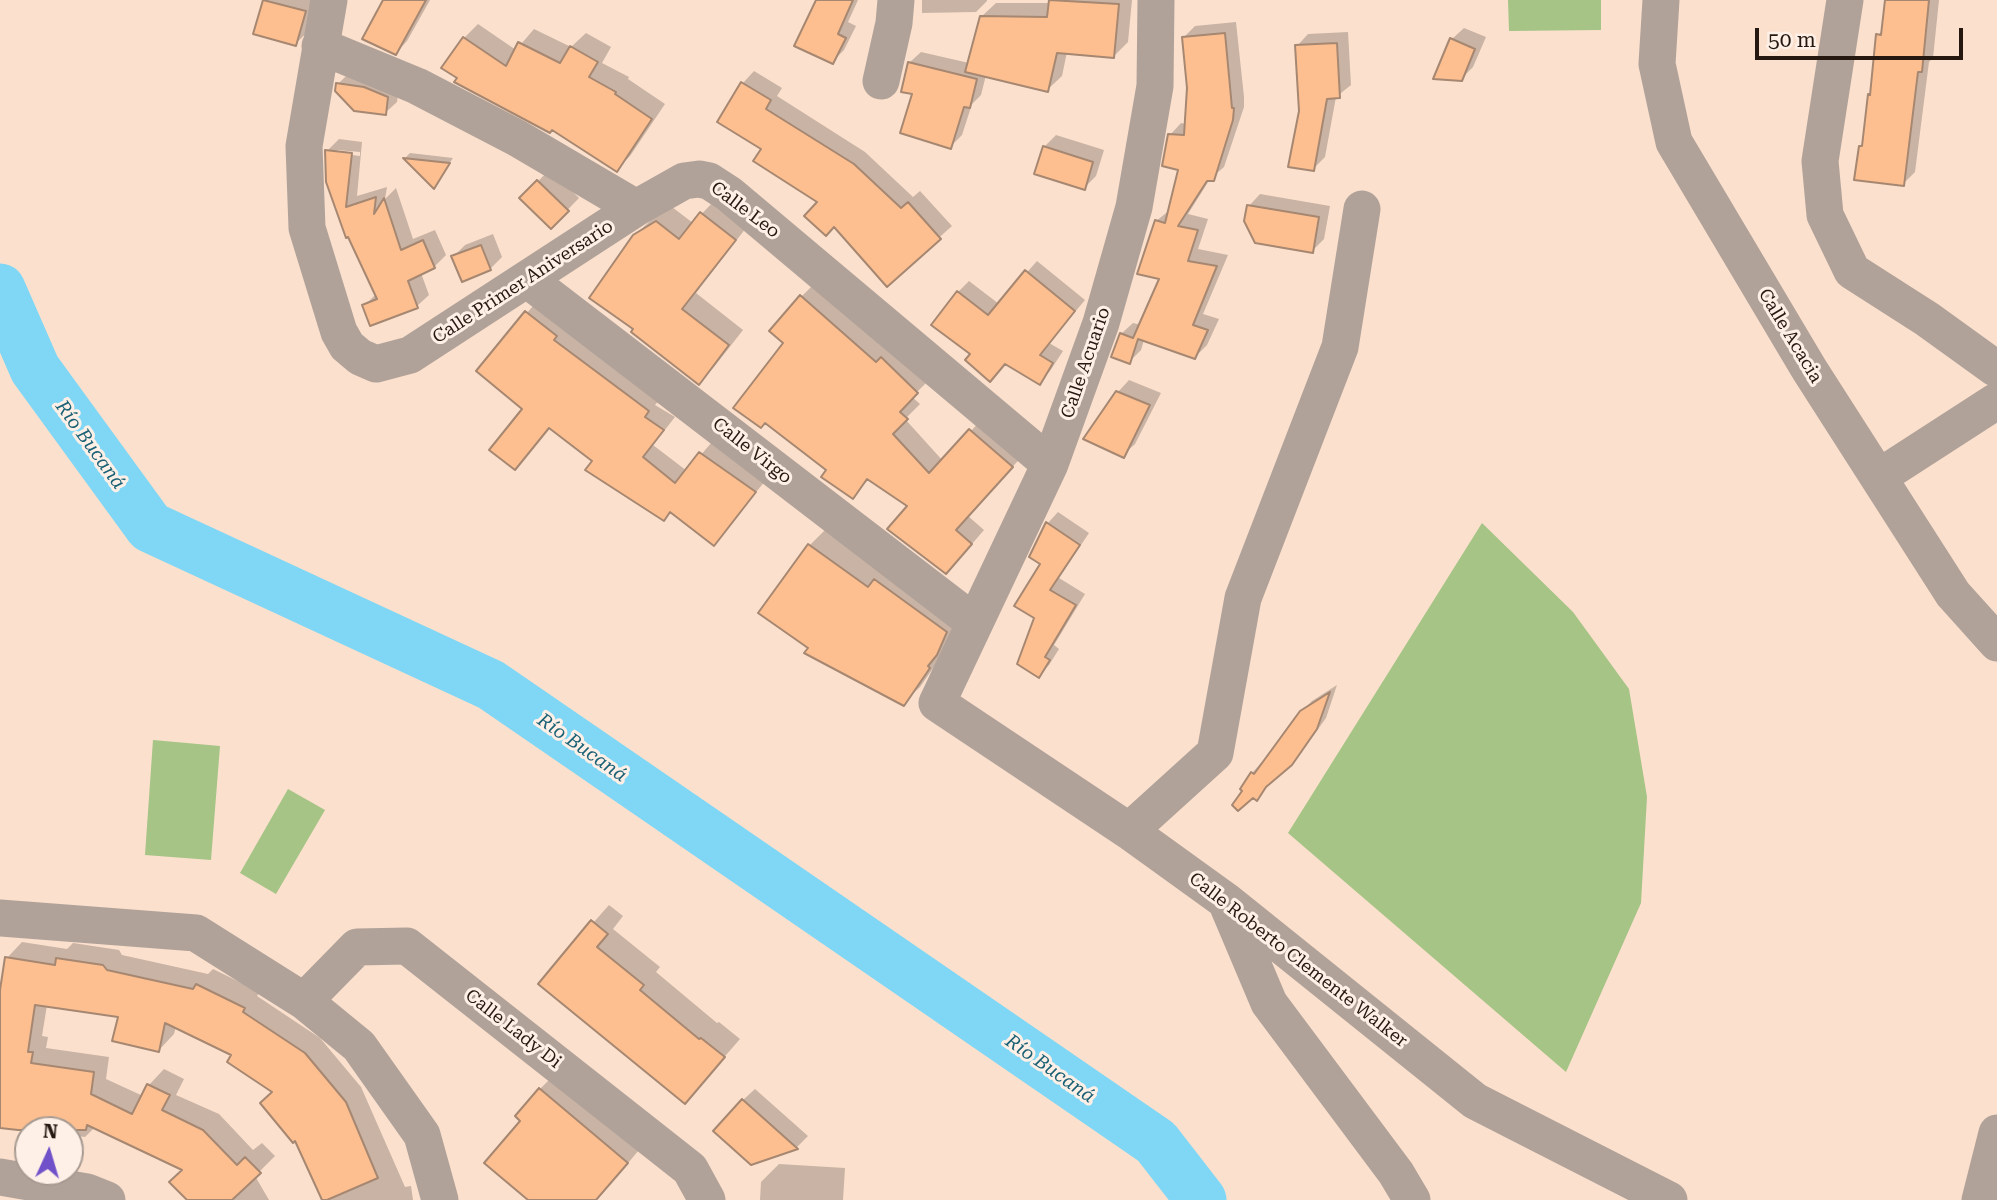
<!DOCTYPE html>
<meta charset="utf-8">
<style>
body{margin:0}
#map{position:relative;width:1997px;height:1200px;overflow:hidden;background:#fbe0cd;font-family:"Roboto Serif",serif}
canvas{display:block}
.north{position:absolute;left:14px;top:1116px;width:70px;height:70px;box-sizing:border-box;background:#fef0e7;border:2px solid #a79a91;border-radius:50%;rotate:4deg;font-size:19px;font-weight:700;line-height:28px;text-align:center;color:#241810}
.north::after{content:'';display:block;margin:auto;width:24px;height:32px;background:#7151ca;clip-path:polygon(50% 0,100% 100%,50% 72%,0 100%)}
.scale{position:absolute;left:1755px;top:28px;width:208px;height:32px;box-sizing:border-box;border:4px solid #241810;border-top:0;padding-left:9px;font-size:21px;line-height:24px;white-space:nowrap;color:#241810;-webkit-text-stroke:5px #fef0e7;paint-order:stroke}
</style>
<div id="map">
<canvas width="1997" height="1200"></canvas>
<div class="north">N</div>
<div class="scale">50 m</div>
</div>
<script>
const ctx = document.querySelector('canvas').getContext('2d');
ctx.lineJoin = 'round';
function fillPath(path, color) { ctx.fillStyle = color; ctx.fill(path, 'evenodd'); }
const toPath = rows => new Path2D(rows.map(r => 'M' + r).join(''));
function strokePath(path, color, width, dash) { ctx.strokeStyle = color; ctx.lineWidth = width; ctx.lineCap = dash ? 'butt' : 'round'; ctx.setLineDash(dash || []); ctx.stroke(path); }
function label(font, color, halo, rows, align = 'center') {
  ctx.font = font + ' "Roboto Serif",serif'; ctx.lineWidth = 6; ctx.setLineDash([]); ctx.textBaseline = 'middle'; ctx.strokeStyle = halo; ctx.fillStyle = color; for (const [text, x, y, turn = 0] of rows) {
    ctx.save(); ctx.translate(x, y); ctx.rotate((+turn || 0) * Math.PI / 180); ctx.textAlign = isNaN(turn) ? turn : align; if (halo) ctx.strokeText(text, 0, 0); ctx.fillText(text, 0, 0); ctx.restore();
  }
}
const green = toPath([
 [1508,0,1601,0,1601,30,1509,31],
 [1482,523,1573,612,1629,689,1647,797,1641,903,1566,1072,1288,833],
 [153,740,220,746,211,860,145,855],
 [288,789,325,810,276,894,240,873]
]);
const shadow = toPath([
 [265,0,319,0,311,29,295,44,255,33],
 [385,0,430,0,407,41,396,53],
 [816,0,858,0,848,22,856,26,844,50,832,62,796,45],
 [922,0,987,0,987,1,976,12,922,13],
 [1051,0,1132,0,1128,42,1114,56,1067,52,1062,76,1047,90,986,75,981,95,972,104,962,135,950,147,914,93,909,63,921,52,969,63,981,17,996,3,1050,3],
 [1887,0,1939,0,1933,58,1929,62,1915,172,1903,184,1860,146,1864,142,1878,35,1884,29],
 [1236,22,1244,97,1244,107,1224,167,1210,179,1188,214,1208,219,1198,249,1228,255,1203,314,1219,319,1207,345,1195,357,1144,340,1141,350,1129,362,1121,334,1133,323,1141,325,1162,278,1156,221,1170,210,1180,169,1170,135,1181,123,1186,124,1189,88,1184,37,1195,26],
 [478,24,516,50,534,29,571,47,586,33,611,47,602,63,629,77,628,79,665,104,630,156,616,170,464,38],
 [1464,28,1486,37,1473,67,1461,79,1452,39],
 [1348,32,1351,85,1336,97,1325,157,1313,169,1300,111,1297,46,1308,34],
 [754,71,782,88,777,96,865,152,913,197,920,191,952,226,887,284,820,201,764,148,719,122,743,83],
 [350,72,399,85,397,102,385,113,338,84],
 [1056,135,1104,150,1096,176,1084,188,1044,147],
 [339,139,362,142,357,196,387,187,385,199,396,188,413,239,435,230,446,255,434,267,421,273,429,295,417,306,364,306,376,294,349,235,327,151],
 [337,150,360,152,360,156,337,153],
 [410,153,453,158,434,186,405,158],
 [550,169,579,198,551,227,522,198],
 [1260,194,1330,206,1324,239,1312,251,1249,206],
 [716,199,749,224,696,293,743,330,714,367,699,382,634,236,650,221,672,207,693,223],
 [493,234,502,257,490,269,453,257,465,245],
 [1037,261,1085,300,1049,343,1063,351,1050,371,1039,382,1006,362,972,354,958,292,969,281,999,304],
 [815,283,930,379,912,397,920,404,905,419,943,461,984,417,1025,453,968,516,984,530,959,559,910,506,870,478,852,497,829,470,786,343,801,297],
 [538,300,660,399,655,405,675,417,653,445,687,471,712,442,766,480,714,543,671,511,595,460,550,426,515,468,524,409,478,371],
 [1129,380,1161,393,1135,444,1123,455,1118,392],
 [1058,512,1089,533,1059,578,1085,594,1054,645,1059,649,1049,665,1038,676,1036,618,1042,563,1032,556,1048,523],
 [826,529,963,615,945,651,920,687,903,703,761,612,810,545],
 [1337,685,1326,718,1301,753,1273,779,1257,799,1245,790,1252,773,1261,763,1263,765,1301,712,1312,701],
 [609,905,623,916,613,929,660,967,656,972,717,1023,719,1022,740,1039,685,1102,540,983],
 [22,942,67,949,73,943,119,950,122,955,208,974,213,969,260,992,257,996,320,1038,361,1087,405,1187,411,1186,413,1200,323,1200,274,1091,234,1055,176,1026,174,1034,159,1050,120,1015,47,1005,42,1036,48,1037,46,1048,109,1057,106,1079,143,1096,149,1085,164,1069,184,1079,176,1095,219,1114,253,1150,262,1143,275,1156,255,1176,269,1200,189,1200,184,1169,95,1127,85,1137,70,1135,70,1130,33,1130,0,1126,0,1001,7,958],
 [558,1071,644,1144,597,1200,544,1200,523,1121,540,1089],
 [755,1089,808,1136,797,1147,752,1163,743,1100],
 [779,1164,845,1168,843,1200,760,1200,761,1182]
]);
const river = toPath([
 [0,289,35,369,150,527,491,685,1156,1142,1201,1200]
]);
const building = toPath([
 [263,0,306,11,296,46,253,34,263,0],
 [383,0,426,0,396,55,362,39,383,0],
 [816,0,853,0,838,34,846,38,833,64,794,46,816,0],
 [1049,0,1119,4,1114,58,1057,53,1048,92,965,72,980,16,1047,17,1049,0],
 [1885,0,1929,0,1922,72,1918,72,1904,186,1854,180,1859,146,1862,146,1868,94,1870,95,1876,34,1881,35,1885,0],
 [1225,33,1232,108,1234,108,1233,120,1214,181,1207,181,1178,226,1198,230,1188,261,1217,266,1193,325,1208,330,1195,359,1138,339,1130,364,1111,357,1120,333,1133,338,1159,279,1137,274,1155,220,1165,223,1178,170,1162,166,1168,134,1184,135,1187,88,1182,37,1225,33],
 [463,37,506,66,518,42,560,63,570,46,598,62,589,77,616,92,615,94,652,119,617,172,552,130,550,133,454,82,457,78,441,68,463,37],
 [1450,38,1475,49,1462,81,1433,79,1450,38],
 [1337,43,1340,98,1327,99,1314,171,1288,167,1299,111,1295,45,1337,43],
 [908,62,977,79,970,108,964,107,951,149,900,133,912,94,901,92,908,62],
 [741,82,771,100,766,109,854,164,901,208,908,202,941,239,887,287,834,227,826,236,804,216,817,202,753,161,761,149,717,122,741,82],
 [336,83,364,87,388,97,386,115,354,111,335,91,336,83],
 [1043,146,1093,162,1085,190,1034,174,1043,146],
 [325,150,352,153,346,207,376,197,374,214,384,198,401,250,423,240,435,268,408,281,418,308,370,326,362,305,377,299,348,237,346,238,326,182,325,150],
 [403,158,450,163,434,189,403,158],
 [537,180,569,211,551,229,519,198,537,180],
 [1247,205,1319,217,1313,253,1255,243,1244,221,1247,205],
 [700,212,736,240,682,309,729,345,699,385,631,332,633,329,589,298,633,235,656,221,679,239,700,212],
 [481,245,491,270,462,282,451,256,481,245],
 [1025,270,1075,311,1040,355,1053,363,1040,385,1005,364,990,382,965,360,970,354,931,325,957,291,988,315,1025,270],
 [800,295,876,362,881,357,918,393,900,412,908,419,893,434,929,473,969,429,1013,467,956,530,972,544,946,574,887,529,907,506,867,479,853,499,821,477,826,470,765,423,761,428,733,408,783,343,769,331,800,295],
 [525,311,557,336,554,340,649,411,645,417,664,430,643,457,675,483,699,452,756,492,714,546,670,512,664,521,585,470,592,461,549,428,515,470,489,450,522,409,476,371,525,311],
 [1116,391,1150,405,1124,458,1083,439,1116,391],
 [1046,522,1080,545,1050,590,1076,605,1045,657,1050,660,1039,678,1017,664,1034,618,1014,606,1040,564,1029,557,1046,522],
 [808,544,868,587,874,579,947,632,937,655,928,666,930,668,904,706,804,653,808,648,758,613,808,544],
 [1330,692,1317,729,1292,765,1266,787,1257,801,1253,798,1238,811,1232,805,1242,791,1240,789,1251,772,1254,774,1300,711,1330,692],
 [591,920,608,934,597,947,644,985,640,990,699,1039,701,1038,725,1057,685,1104,538,984,591,920],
 [5,957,55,965,56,958,103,965,107,970,193,989,196,984,245,1008,243,1012,305,1053,346,1102,378,1178,327,1200,322,1200,295,1141,293,1143,260,1103,272,1092,227,1062,231,1055,165,1023,159,1052,112,1041,118,1017,35,1005,28,1052,33,1052,31,1063,94,1072,91,1094,132,1114,147,1084,170,1095,162,1110,203,1130,237,1165,245,1157,261,1173,232,1200,187,1200,169,1182,182,1170,87,1125,86,1130,18,1130,0,1128,0,990,5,957],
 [539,1088,628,1163,596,1200,528,1200,484,1163,520,1121,515,1116,539,1088],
 [742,1099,798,1149,751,1165,713,1131,742,1099]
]);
const minor = toPath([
 [329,0,304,146,307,228,339,332,347,346,360,357,376,364,410,355,636,208,684,181,699,179,709,181,729,194,1050,464],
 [1156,0,1155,86,1134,207,1101,323,1050,464,937,703,1129,831,1226,901,1475,1101,1669,1200],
 [1661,0,1657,64,1674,142,1809,369,1953,594,1997,643],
 [1845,0,1820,161,1825,215,1852,271,1927,319,1995,368],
 [320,46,417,86,517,138,636,208],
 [881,81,894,23,896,0],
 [528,280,975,623],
 [1879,477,1995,402],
 [1129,831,1215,753,1243,598,1340,347,1362,209],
 [1228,906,1269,1003,1396,1173,1412,1200],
 [0,918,196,933,304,1001,359,1046,422,1135,440,1200],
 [304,1001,357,947,407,946,690,1169,707,1200],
 [0,1177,87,1192,107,1200],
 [1980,1200,1997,1133]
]);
const streetNames = [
 ["Calle Leo",745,210,37],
 ["Calle Primer Aniversario",523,282,-33],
 ["Calle Acacia",1790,336,59],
 ["Calle Acuario",1086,363,-71],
 ["Calle Virgo",752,451,38],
 ["Calle Roberto Clemente Walker",1298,960,38],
 ["Calle Lady Di",513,1029,38]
];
const waterNames = [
 ["Río Bucaná",90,445,54],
 ["Río Bucaná",582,748,35],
 ["Río Bucaná",1050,1069,35]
];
fillPath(green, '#a5c485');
fillPath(shadow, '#0003');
strokePath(river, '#7fd7f5', 51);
fillPath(building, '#fdbf90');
strokePath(building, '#a68771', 2);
strokePath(minor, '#b1a299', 37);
label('18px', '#241810', '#fef0e7', streetNames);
label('italic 19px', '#1a6175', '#fef0e7', waterNames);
</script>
